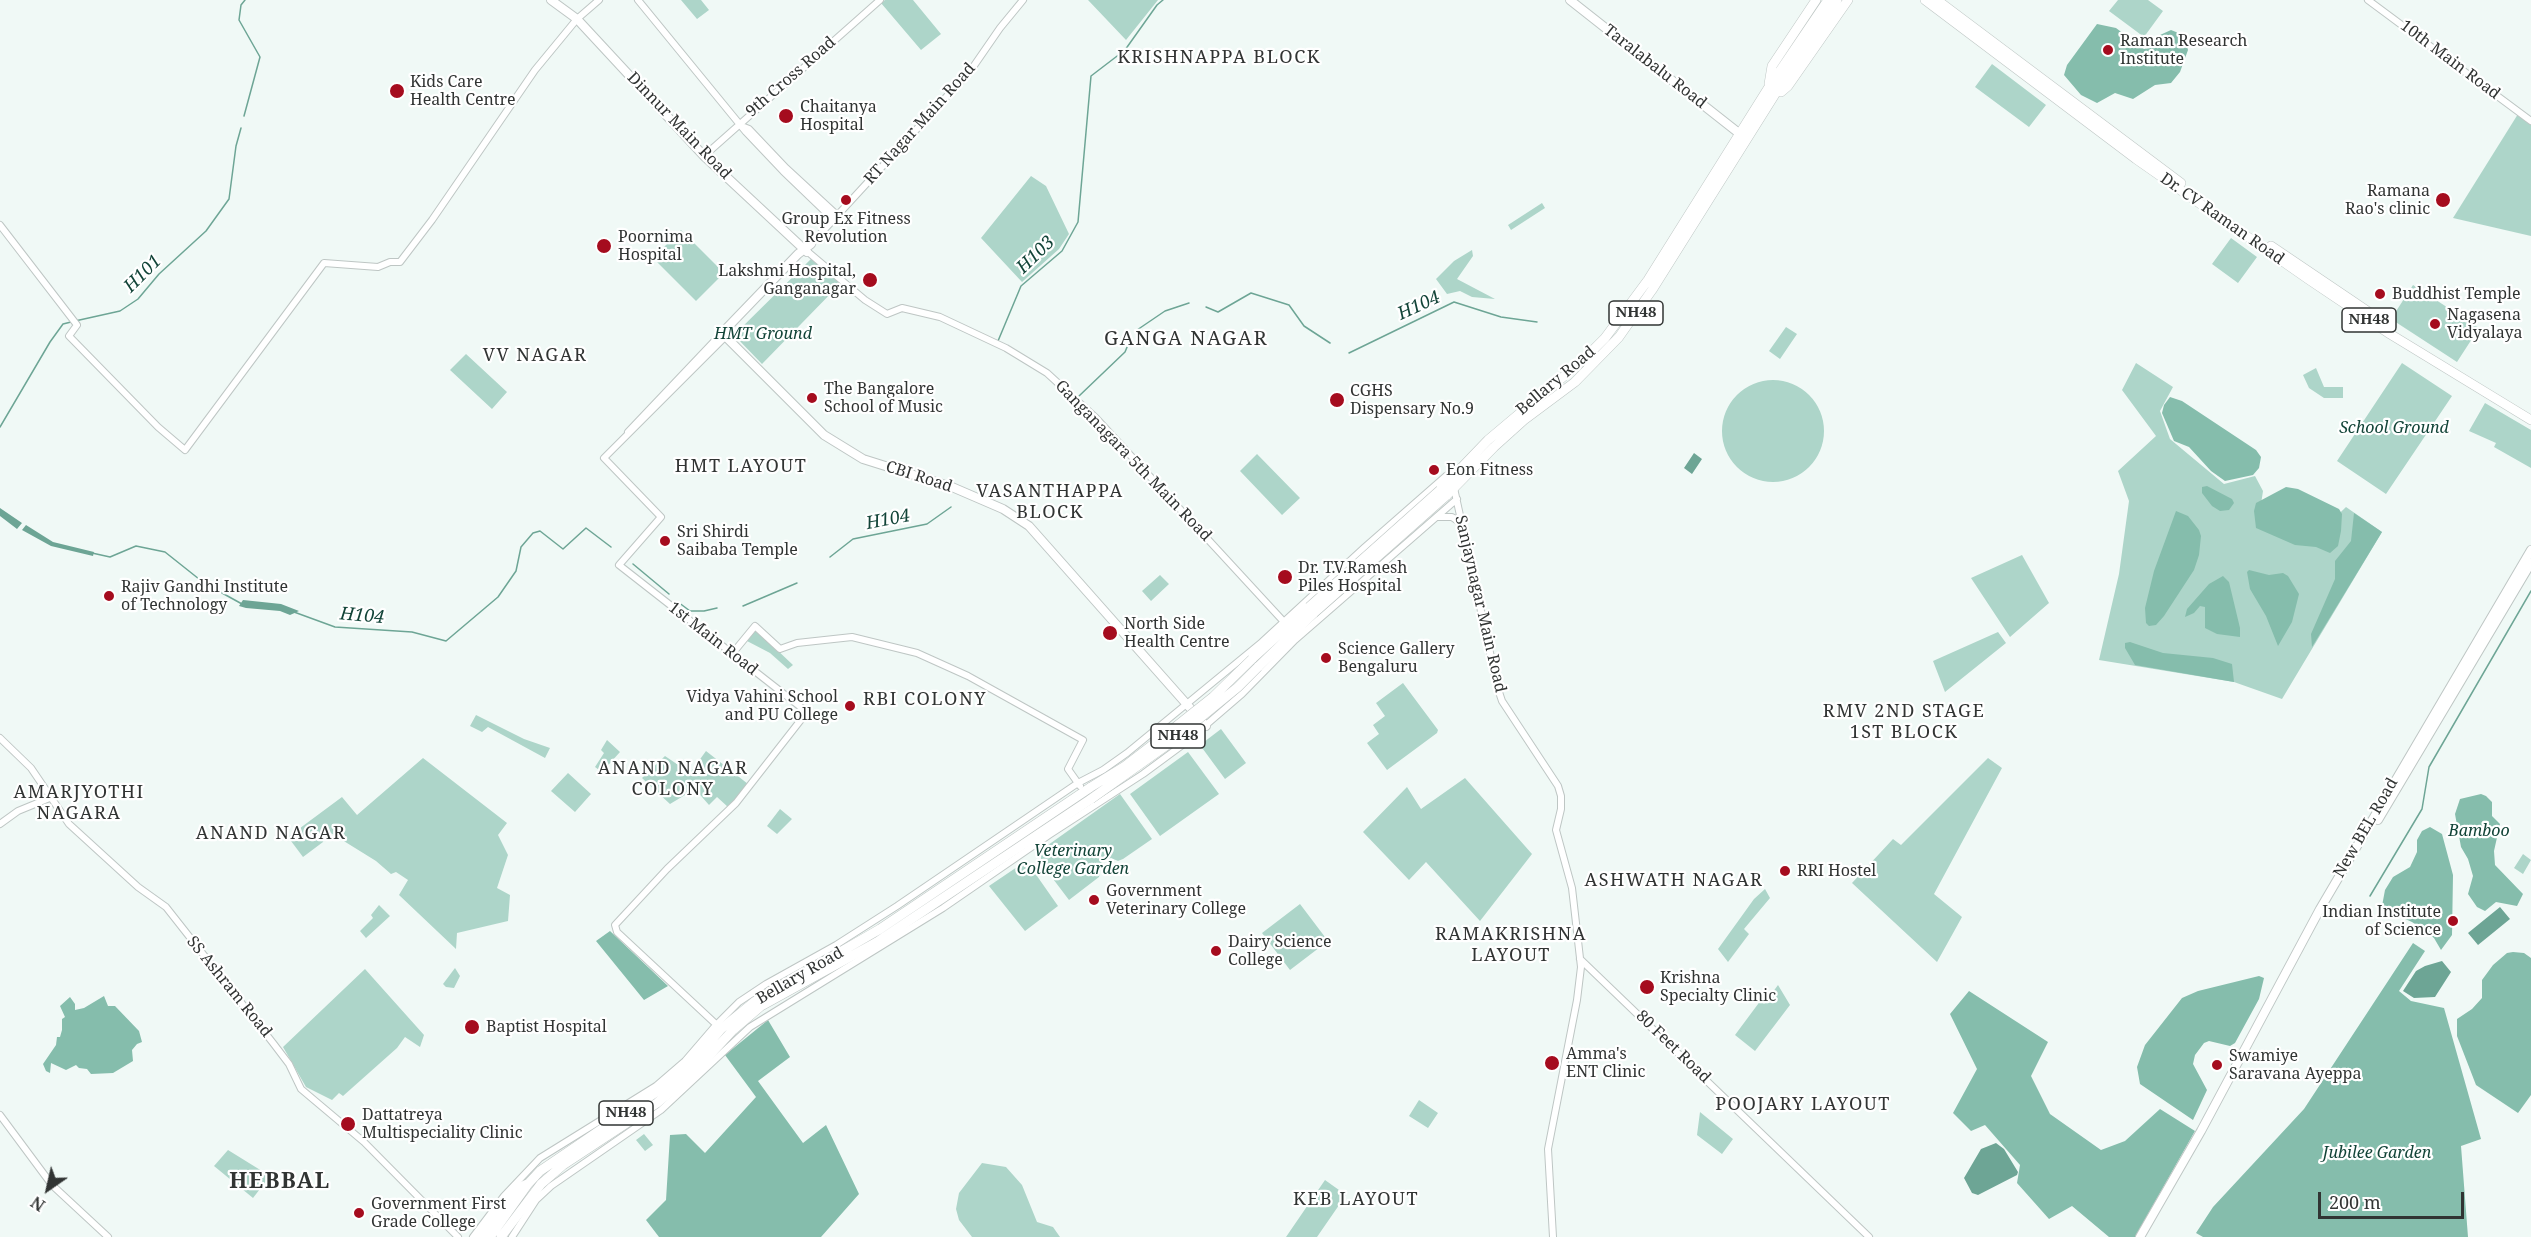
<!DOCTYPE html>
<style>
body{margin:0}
#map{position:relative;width:2531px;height:1237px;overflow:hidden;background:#f0f9f6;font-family:"Noto Serif",serif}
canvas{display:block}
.north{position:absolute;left:18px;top:1159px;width:60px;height:60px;-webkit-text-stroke:4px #fff;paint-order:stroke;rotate:214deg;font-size:16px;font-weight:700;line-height:24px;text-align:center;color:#313433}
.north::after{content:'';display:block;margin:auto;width:21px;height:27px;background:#313433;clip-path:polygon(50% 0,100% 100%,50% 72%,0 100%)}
.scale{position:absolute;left:2318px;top:1192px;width:146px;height:27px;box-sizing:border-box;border:3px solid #313433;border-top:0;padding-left:8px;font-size:18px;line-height:21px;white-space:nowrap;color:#313433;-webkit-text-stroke:4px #fff;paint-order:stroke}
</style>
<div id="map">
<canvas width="2531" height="1237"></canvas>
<div class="north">N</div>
<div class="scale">200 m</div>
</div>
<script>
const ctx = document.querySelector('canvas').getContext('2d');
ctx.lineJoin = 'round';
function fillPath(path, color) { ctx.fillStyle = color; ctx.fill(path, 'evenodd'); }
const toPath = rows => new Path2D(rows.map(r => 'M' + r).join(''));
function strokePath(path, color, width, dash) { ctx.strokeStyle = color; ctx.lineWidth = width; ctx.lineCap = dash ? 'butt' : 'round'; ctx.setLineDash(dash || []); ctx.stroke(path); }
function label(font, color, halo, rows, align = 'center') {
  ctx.font = font + ' "Noto Serif",serif'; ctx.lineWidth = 4.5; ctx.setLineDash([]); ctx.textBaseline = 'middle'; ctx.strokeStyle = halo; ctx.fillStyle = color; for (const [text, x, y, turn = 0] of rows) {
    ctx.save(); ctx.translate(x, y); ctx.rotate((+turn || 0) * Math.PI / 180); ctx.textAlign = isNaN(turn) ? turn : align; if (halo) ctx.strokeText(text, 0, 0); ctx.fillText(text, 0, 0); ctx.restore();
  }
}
const green = toPath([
 [681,0,701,0,709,10,697,19],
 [885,0,913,0,941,34,921,50,881,3],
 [1088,0,1158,0,1126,40],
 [2118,0,2148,0,2163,11,2144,37,2109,11],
 [1992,64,2046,105,2029,127,1975,87],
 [2518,114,2531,124,2531,236,2453,218],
 [1031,176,1046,186,1069,234,1059,249,1022,282,981,238],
 [1542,203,1545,208,1511,230,1508,225],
 [681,230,724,273,696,301,653,258],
 [2231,238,2257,257,2238,283,2212,264],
 [1472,250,1473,256,1457,279,1495,299,1472,297,1460,291,1447,294,1436,279,1454,261],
 [811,259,841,283,762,364,734,335],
 [2413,285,2479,328,2457,362,2391,319],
 [1786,327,1797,334,1780,359,1769,351],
 [466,354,507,392,492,409,450,370],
 [2136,363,2173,387,2160,411,2170,439,2224,484,2255,476,2263,491,2258,524,2309,543,2346,507,2382,532,2282,699,2234,682,2099,660,2119,574,2129,501,2118,471,2156,436,2122,390],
 [2402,363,2452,396,2386,494,2337,461],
 [2316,368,2324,387,2343,387,2343,398,2324,398,2309,388,2303,375],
 '1722 431a51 51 0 1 1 102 0a51 51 0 1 1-102 0Z',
 [2485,403,2531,430,2531,468,2494,447,2496,443,2469,431],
 [1257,454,1300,498,1282,515,1240,471],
 [2022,555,2049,603,2010,637,1971,578],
 [1160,575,1169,584,1151,601,1142,591],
 [756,630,793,665,788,669,770,653,747,641],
 [1998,632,2006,643,1945,692,1933,661],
 [1403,683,1438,730,1437,733,1387,770,1367,743,1379,734,1373,725,1385,716,1376,703],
 [476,715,524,739,550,748,545,758,488,727,482,732,470,726],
 [1221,729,1246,763,1225,779,1200,745],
 [607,740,620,752,602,772,595,767,604,753,601,750],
 [706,751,748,784,728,807,717,797,709,805,695,789,670,804,642,778,665,756,690,773],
 [1188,752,1219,794,1160,836,1130,794],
 [423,758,507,823,498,835,508,855,497,888,510,895,508,921,457,933,456,949,399,895,408,880,396,872,391,874,376,861,326,830,323,842,303,857,288,837,342,797,357,815],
 [1988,758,2002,768,1934,894,1962,917,1937,962,1852,883,1893,839,1901,845],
 [568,773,591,794,575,812,551,791],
 [1465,778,1532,854,1480,921,1426,862,1409,880,1363,832,1407,787,1421,809],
 [1120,794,1152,839,1123,859,1118,861,1111,858,1102,861,1099,877,1069,900,1041,863,1041,850],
 [780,809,792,819,777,834,767,826],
 [2523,854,2531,860,2523,874,2514,868],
 [1020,865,1030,866,1058,906,1025,931,989,886],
 [1765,889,1770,898,1744,929,1749,934,1728,962,1718,949,1754,899],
 [1300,904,1328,941,1290,970,1262,933],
 [379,905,390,916,366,938,360,931,373,918,371,915],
 [455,968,460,976,454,988,446,987,443,984],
 [365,969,424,1035,420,1047,405,1037,397,1048,343,1096,339,1093,332,1100,306,1087,283,1047],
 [1778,985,1790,1005,1755,1051,1735,1035,1761,1000,1764,1004],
 [1419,1100,1438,1113,1428,1128,1409,1116],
 [1700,1112,1733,1139,1722,1154,1697,1135],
 [644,1134,653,1145,645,1151,636,1140],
 [228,1150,270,1176,253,1198,214,1166],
 [982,1163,1006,1167,1022,1185,1037,1222,1053,1227,1060,1237,972,1237,959,1220,956,1209,959,1193],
 [1325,1180,1346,1195,1317,1237,1286,1237]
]);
const forest = toPath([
 [2097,24,2116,28,2144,49,2149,48,2160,35,2171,30,2181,34,2186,41,2188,50,2180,72,2171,83,2155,85,2133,99,2115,93,2097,103,2081,95,2064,75,2067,65],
 [2170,397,2182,401,2256,450,2261,457,2259,468,2253,475,2225,481,2211,471,2189,447,2174,441,2162,413,2164,405],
 [2207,486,2232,499,2234,503,2229,510,2220,511,2212,506,2202,493,2202,487],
 [2286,487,2298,489,2339,509,2342,514,2341,531,2338,546,2330,553,2316,547,2295,545,2256,528,2254,511,2256,503],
 [2176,511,2188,516,2199,530,2201,536,2199,555,2194,570,2164,616,2156,625,2149,626,2146,623,2145,608,2154,571],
 [2354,513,2382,532,2312,647,2311,634,2335,579,2335,561,2351,541],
 [2249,570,2269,575,2283,573,2288,576,2299,594,2292,622,2278,646,2266,616,2250,589,2247,572],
 [2223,576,2229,582,2240,628,2240,637,2217,634,2205,628,2205,607,2200,606,2194,613,2185,617,2187,609,2209,584],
 [2130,642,2163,653,2213,658,2232,664,2234,682,2135,665,2125,648,2125,643],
 [2481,794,2486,796,2492,802,2492,816,2500,824,2494,851,2495,865,2523,894,2517,906,2496,902,2485,911,2477,907,2468,894,2473,876,2468,859,2461,847,2455,814,2460,799],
 [2430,827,2442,834,2453,875,2452,935,2441,950,2434,938,2425,931,2412,922,2385,910,2382,906,2385,890,2393,877,2410,867,2417,852,2417,840,2422,831],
 [610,931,668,986,644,1000,596,941],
 [2413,943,2425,951,2399,991,2411,1001,2444,1008,2481,1139,2461,1146,2468,1237,2203,1237,2196,1233,2213,1207,2304,1109],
 [2513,952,2524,953,2531,958,2531,1095,2518,1113,2476,1085,2457,1036,2457,1019,2472,1009,2482,998,2482,980,2493,965,2507,953],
 [2259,976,2264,978,2259,999,2235,1043,2230,1046,2209,1041,2204,1043,2195,1055,2193,1064,2207,1090,2193,1120,2140,1084,2137,1067,2145,1045,2182,998,2198,991],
 [1969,991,2048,1042,2031,1076,2050,1114,2101,1150,2125,1141,2160,1109,2195,1131,2135,1237,2109,1237,2072,1206,2049,1219,2017,1183,2020,1165,1985,1125,1971,1131,1953,1113,1977,1069,1950,1014],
 [104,996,108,1006,115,1006,139,1031,142,1042,137,1044,132,1050,133,1061,113,1073,91,1074,87,1069,79,1068,76,1065,66,1070,51,1063,50,1073,46,1071,43,1064,56,1045,57,1037,60,1037,62,1030,62,1019,65,1017,60,1006,70,997,75,1004,75,1010,84,1008],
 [768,1020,790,1057,758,1081,803,1143,826,1125,859,1194,821,1237,659,1237,646,1220,666,1200,670,1135,686,1134,705,1153,756,1097,725,1055]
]);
const water = toPath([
 [1694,453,1702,459,1692,474,1684,468],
 [0,508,22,523,17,529,0,516],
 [26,525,53,542,94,552,93,556,51,546,22,530],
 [243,600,281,604,299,611,290,615,280,611,246,608,239,606],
 [2500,907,2510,919,2478,945,2468,933],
 [2442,961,2451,972,2435,997,2414,998,2403,991,2416,971,2425,966],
 [1996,1143,2004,1149,2018,1172,2017,1175,1978,1195,1972,1193,1964,1178,1981,1149]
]);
const stream = toPath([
 [244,116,260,57,239,20,241,5,245,0],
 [1206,307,1218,312,1251,293,1289,305,1304,326,1330,343],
 [75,321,120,311,138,299,159,274,206,231,229,199,236,146,241,128],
 [1137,330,1165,311,1189,303],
 [998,341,1021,286,1062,251,1078,222,1091,76,1125,50,1157,5,1163,0],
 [1349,353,1454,302,1501,317,1537,322],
 [1079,396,1125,352,1130,340],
 [0,427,50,342,63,324,71,322],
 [92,553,110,557,136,546,165,552,204,583,242,604],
 [830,557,853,539,927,524,951,507],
 [633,564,669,594],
 [678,602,690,611,704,611,717,608],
 [743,606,797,583],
 [294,612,335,627,412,632,446,641,498,597,516,571,521,547,533,533,540,531,563,549,586,528,611,547],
 [2370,896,2422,809,2429,767,2531,591]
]);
const minor = toPath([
 [638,0,746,132,783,171,834,220],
 [2368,0,2531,121],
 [744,127,749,129,786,168,838,216],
 [704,156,880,0],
 [0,225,77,325,69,336,158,427,185,450,324,263,378,267,390,262,400,262,432,220,535,70,577,19,599,0],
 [811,244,971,70,1000,28,1023,0],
 [808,252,865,300,887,314,902,308,940,317,1006,348,1047,373,1096,418,1285,623],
 [628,432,722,333],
 [1454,488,1498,689,1502,701,1558,786,1561,796,1561,809,1556,830,1572,888,1581,967,1577,1000,1548,1149,1553,1237],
 [1438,517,1452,517,1462,524],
 [732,654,755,626,780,649,797,643,852,637,917,653,968,676,1083,740,1068,769,1080,786],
 [0,738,31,768,69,824,138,887,166,907,273,1043,289,1064,301,1089,364,1142,458,1237],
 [0,824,18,811,52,797],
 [1580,959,1869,1237],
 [719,1027,617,932,615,925,667,869,736,803,807,712,619,565,661,517,604,458,725,337],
 [0,1115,52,1185,108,1237],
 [473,1237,504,1196,540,1158,656,1086,685,1061,716,1025,739,1002,766,984,836,945,897,906,1078,783,1103,770,1127,753,1262,642,1365,547,1446,476,1453,473],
 [512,1237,536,1200,551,1186,661,1110,750,1027,943,908,1049,835,1143,774,1185,743,1242,694,1295,640,1457,499]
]);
const major = toPath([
 [551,0,577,19,704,156,807,252],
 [1570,0,1740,134],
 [811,244,798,254,722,333,824,435,863,459,952,487,1003,509,1029,526,1206,726],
 [2378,820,2531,563],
 [2140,1237,2201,1131,2320,909,2531,550]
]);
const highway = toPath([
 [1925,0,2136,159,2308,279,2390,334,2531,420],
 [1937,0,2181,183],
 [1769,84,1772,66,1816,0],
 [1781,92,1788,86,1848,0],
 [2271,246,2379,319],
 [1440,490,1488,440,1582,361,1605,338,1648,280,1769,87,1828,0],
 [1446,496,1494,447,1524,420,1575,382,1619,337,1652,290,1797,59,1837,0],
 [1252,659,1309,607],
 [1258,667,1314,613],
 [480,1237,518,1188,527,1184],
 [490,1237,528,1184,540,1171,668,1084,696,1058,721,1029,754,1002,880,929,1091,787],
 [501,1237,541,1184,563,1165,657,1103,692,1074,733,1030,761,1006,877,942,1091,799]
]);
const highwayBridge = toPath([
 [1309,607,1440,490],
 [1314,613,1446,496],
 [1091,787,1125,766,1164,736,1213,697,1252,659],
 [1091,799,1167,745,1238,687,1258,667]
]);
const markers = [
 [2108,50,6,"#a50c1e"],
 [397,91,8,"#a50c1e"],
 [786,116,8,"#a50c1e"],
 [846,200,6,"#a50c1e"],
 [2443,200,8,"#a50c1e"],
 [604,246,8,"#a50c1e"],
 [870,280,8,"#a50c1e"],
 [2380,294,6,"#a50c1e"],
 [2435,324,6,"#a50c1e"],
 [812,398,6,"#a50c1e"],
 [1337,400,8,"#a50c1e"],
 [1434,470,6,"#a50c1e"],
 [665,541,6,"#a50c1e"],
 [1285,577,8,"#a50c1e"],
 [109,596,6,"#a50c1e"],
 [1110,633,8,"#a50c1e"],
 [1326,658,6,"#a50c1e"],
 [850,706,6,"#a50c1e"],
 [1785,871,6,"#a50c1e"],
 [1094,900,6,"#a50c1e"],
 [2453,921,6,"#a50c1e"],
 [1216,951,6,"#a50c1e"],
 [1647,987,8,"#a50c1e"],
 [472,1027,8,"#a50c1e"],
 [1552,1063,8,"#a50c1e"],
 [2217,1065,6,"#a50c1e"],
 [348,1124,8,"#a50c1e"],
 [359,1213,6,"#a50c1e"]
];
const shields = [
 [1636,313,54],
 [2369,320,54],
 [1178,736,54],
 [626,1113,54]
];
const shieldNames = [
 ["NH48",1636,313],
 ["NH48",2369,320],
 ["NH48",1178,736],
 ["NH48",626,1113]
];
const poiNames = [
 ["Raman Research",2120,41],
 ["Institute",2120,59],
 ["Kids Care",410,82],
 ["Health Centre",410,100],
 ["Chaitanya",800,107],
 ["Hospital",800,125],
 ["Ramana",2430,191,"right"],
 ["Rao's clinic",2430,209,"right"],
 ["Group Ex Fitness",846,219,"center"],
 ["Revolution",846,237,"center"],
 ["Poornima",618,237],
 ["Hospital",618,255],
 ["Lakshmi Hospital,",856,271,"right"],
 ["Ganganagar",856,289,"right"],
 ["Buddhist Temple",2392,294],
 ["Nagasena",2447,315],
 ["Vidyalaya",2447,333],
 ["The Bangalore",824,389],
 ["School of Music",824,407],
 ["CGHS",1350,391],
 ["Dispensary No.9",1350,409],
 ["Eon Fitness",1446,470],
 ["Sri Shirdi",677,532],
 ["Saibaba Temple",677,550],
 ["Dr. T.V.Ramesh",1298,568],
 ["Piles Hospital",1298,586],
 ["Rajiv Gandhi Institute",121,587],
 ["of Technology",121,605],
 ["North Side",1124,624],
 ["Health Centre",1124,642],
 ["Science Gallery",1338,649],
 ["Bengaluru",1338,667],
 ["Vidya Vahini School",838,697,"right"],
 ["and PU College",838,715,"right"],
 ["RRI Hostel",1797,871],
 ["Government",1106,891],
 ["Veterinary College",1106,909],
 ["Indian Institute",2441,912,"right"],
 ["of Science",2441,930,"right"],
 ["Dairy Science",1228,942],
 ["College",1228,960],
 ["Krishna",1660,978],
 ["Specialty Clinic",1660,996],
 ["Baptist Hospital",486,1027],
 ["Amma's",1566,1054],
 ["ENT Clinic",1566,1072],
 ["Swamiye",2229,1056],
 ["Saravana Ayeppa",2229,1074],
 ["Dattatreya",362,1115],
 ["Multispeciality Clinic",362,1133],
 ["Government First",371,1204],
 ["Grade College",371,1222]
];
const streetNames = [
 ["10th Main Road",2450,60,37],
 ["Taralabalu Road",1655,67,38],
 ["9th Cross Road",791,77,-41],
 ["RT Nagar Main Road",920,124,-48],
 ["Dinnur Main Road",679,126,46],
 ["Dr. CV Raman Road",2222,219,35],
 ["Bellary Road",1556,381,-40],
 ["Ganganagara 5th Main Road",1133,461,46],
 ["CBI Road",919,477,18],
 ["Sanjaynagar Main Road",1480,604,77],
 ["1st Main Road",713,639,38],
 ["New BEL Road",2366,828,-60],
 ["Bellary Road",800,976,-30],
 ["SS Ashram Road",229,987,51],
 ["80 Feet Road",1673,1047,44]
];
const parkNames = [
 ["HMT Ground",763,334],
 ["School Ground",2394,428],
 ["Bamboo",2479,831],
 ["Veterinary",1073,851],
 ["College Garden",1073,869],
 ["Jubilee Garden",2377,1153]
];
const neighbourhoodNames = [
 ["KRISHNAPPA BLOCK",1219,58],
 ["VV NAGAR",535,356],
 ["HMT LAYOUT",741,467],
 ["VASANTHAPPA",1050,492],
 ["BLOCK",1050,513],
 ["RBI COLONY",925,700],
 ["RMV 2ND STAGE",1904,712],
 ["1ST BLOCK",1904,733],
 ["ANAND NAGAR",673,769],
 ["COLONY",673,790],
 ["AMARJYOTHI",79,793],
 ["NAGARA",79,814],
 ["ANAND NAGAR",271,834],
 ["ASHWATH NAGAR",1674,881],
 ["RAMAKRISHNA",1511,935],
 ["LAYOUT",1511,956],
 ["POOJARY LAYOUT",1803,1105],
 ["KEB LAYOUT",1356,1200]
];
const waterNames = [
 ["H103",1036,255,-44],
 ["H101",143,274,-45],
 ["H104",1419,306,-25],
 ["H104",888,520,-11],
 ["H104",362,616,5]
];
const quarterNames = [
 ["GANGA NAGAR",1186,339]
];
const districtNames = [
 ["HEBBAL",280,1182]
];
fillPath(green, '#add5c9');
fillPath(forest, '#85bdac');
fillPath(water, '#6da595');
strokePath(stream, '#6da595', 1.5);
strokePath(minor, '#bec6c4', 8);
strokePath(major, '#bec6c4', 10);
strokePath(highway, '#bec6c4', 10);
strokePath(minor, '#fff', 6);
strokePath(major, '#fff', 8);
strokePath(highway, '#fff', 9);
strokePath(highwayBridge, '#bec6c4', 10, []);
strokePath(highwayBridge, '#fff', 9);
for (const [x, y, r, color] of markers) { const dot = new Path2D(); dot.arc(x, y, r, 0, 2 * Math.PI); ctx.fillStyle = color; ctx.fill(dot); strokePath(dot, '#fff', 2); }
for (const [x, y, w] of shields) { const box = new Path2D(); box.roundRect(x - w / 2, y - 12, w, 24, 4.5); ctx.fillStyle = '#fff'; ctx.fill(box); strokePath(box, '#313433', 1.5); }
label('bold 15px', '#313433', null, shieldNames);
label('16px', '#313433', '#fff', poiNames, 'left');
label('16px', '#313433', '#fff', streetNames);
label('italic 16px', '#124438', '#fff', parkNames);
ctx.letterSpacing = '1.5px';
label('18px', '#313433', '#fff', neighbourhoodNames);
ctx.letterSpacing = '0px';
label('italic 18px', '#124438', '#fff', waterNames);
ctx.letterSpacing = '1.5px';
label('20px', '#313433', '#fff', quarterNames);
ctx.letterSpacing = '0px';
ctx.letterSpacing = '1.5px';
label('bold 22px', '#313433', '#fff', districtNames);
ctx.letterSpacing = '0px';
</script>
